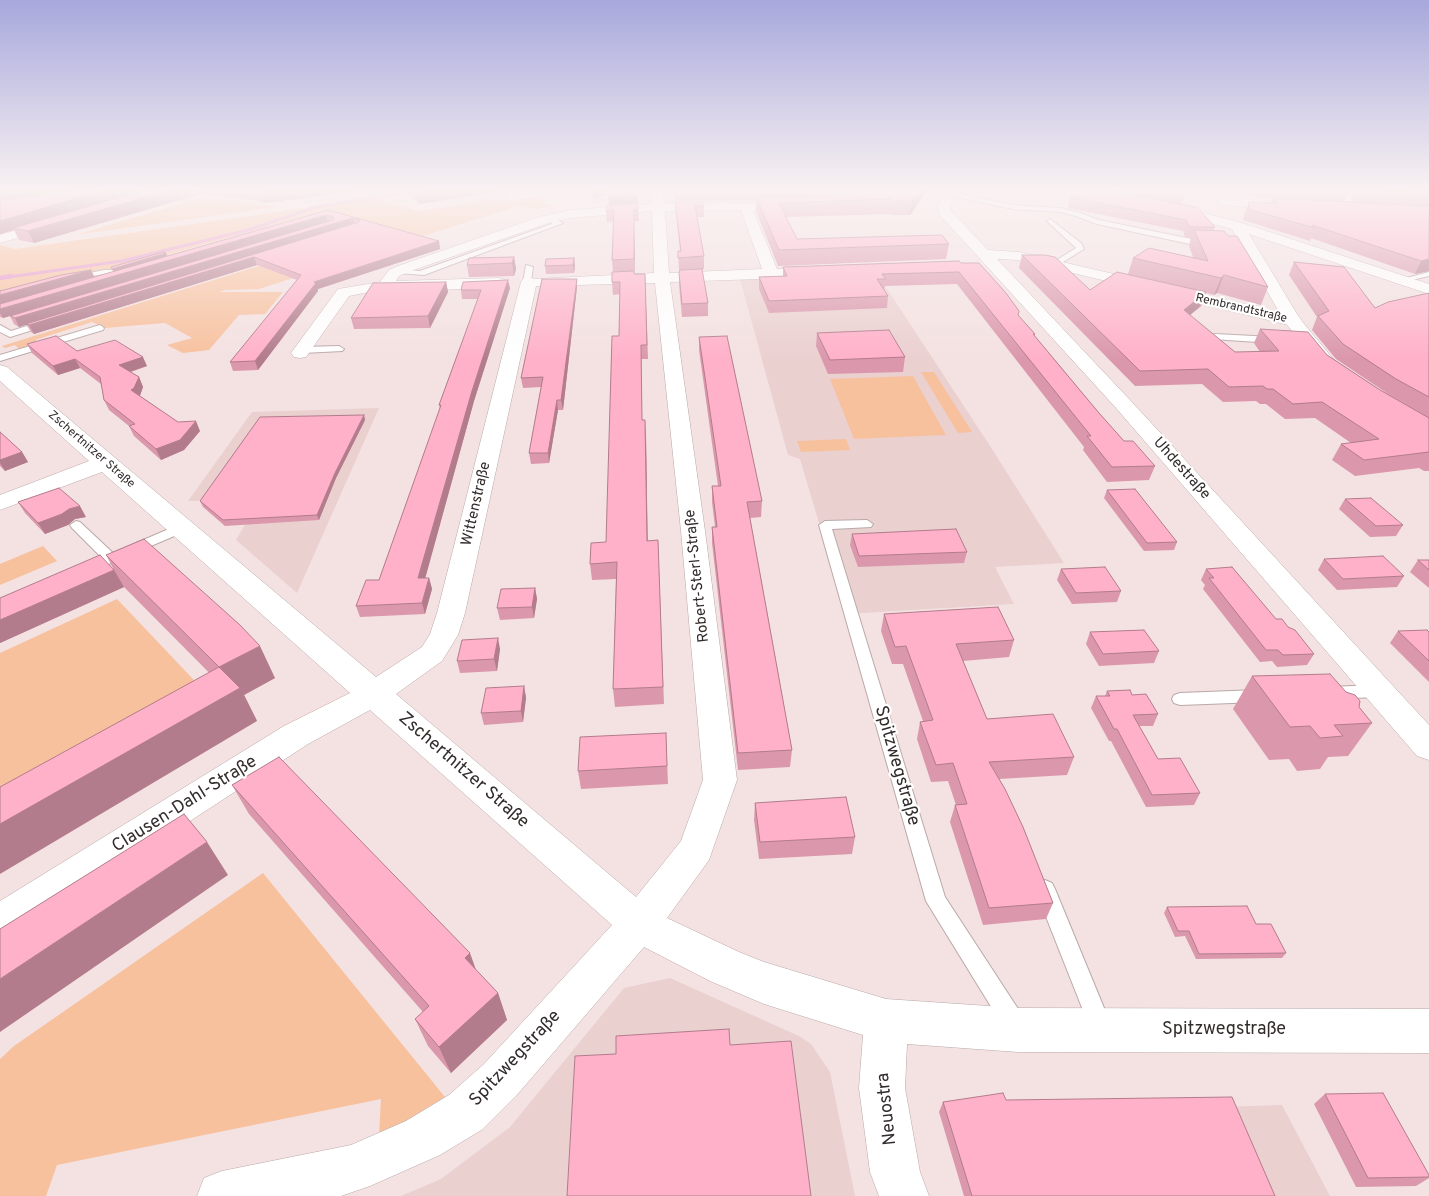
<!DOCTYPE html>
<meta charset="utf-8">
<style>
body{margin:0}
canvas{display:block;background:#f4e1e1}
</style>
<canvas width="1429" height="1196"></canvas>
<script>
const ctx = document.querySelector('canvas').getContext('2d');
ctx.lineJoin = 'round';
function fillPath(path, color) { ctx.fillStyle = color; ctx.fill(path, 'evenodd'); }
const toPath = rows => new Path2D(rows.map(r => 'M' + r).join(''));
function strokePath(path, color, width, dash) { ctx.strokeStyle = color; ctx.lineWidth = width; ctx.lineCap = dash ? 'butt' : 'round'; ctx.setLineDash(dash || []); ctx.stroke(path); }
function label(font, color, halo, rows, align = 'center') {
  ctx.font = font + ' Overpass,sans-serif'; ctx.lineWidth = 4.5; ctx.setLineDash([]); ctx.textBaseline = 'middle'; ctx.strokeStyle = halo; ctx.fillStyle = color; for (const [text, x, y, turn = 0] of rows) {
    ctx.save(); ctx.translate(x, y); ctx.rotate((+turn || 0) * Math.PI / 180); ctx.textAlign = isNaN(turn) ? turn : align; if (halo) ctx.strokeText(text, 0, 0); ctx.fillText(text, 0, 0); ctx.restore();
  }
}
const built = toPath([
 [878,275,992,449,1064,563,995,567,1014,604,846,614,800,459,788,455,740,279],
 [379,408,297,593,236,540,250,516,230,500,188,501,252,412],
 [670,978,799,1036,811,1044,830,1072,855,1196,401,1196,441,1179,510,1127,624,988],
 [1282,1105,1330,1196,1034,1196,1223,1107]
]);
const green = toPath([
 [538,197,551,206,537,209,517,206,259,289,225,290,219,292,283,292,265,314,239,315,209,350,183,353,167,345,192,338,165,323,105,328,92,322,35,340,39,342,19,349,15,345,5,348,2,346,374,230,316,213,113,270,70,276,0,295,0,245,15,249,370,199,420,211,499,199,504,202],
 [201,198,276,207,75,235],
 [921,372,934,372,972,432,958,433],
 [913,376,946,435,854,439,830,379],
 [846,439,850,450,801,452,797,441],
 [43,546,57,561,0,585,0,564],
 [117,599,211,698,0,817,0,653],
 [263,873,449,1102,379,1136,381,1099,57,1165,46,1196,0,1196,0,1059,14,1046]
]);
const streamFar1 = toPath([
 [2,278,122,261,248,230,316,207,417,191]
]);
const stream = toPath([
 [0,278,11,276]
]);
const lane = toPath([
 [950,192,1013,205,1060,208,1080,213,1099,220,1211,243,1207,245,1190,244,1097,224,1076,216,1060,212,1013,209,948,195,950,192],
 [1349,195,1352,197,1350,209,1347,211,1344,209,1346,197,1349,195],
 [550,217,554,217,557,220,563,223,424,275,397,273,393,271,397,269,420,271,552,224,550,217],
 [1050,219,1081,243,1084,249,1055,267,1051,265,1052,263,1076,248,1048,222,1047,221,1050,219],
 [526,265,533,267,531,282,527,284,523,282,526,265],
 [104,270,114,270,125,275,121,277,104,274,75,279,71,277,104,270],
 [1429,272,1429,276,1403,282,1399,280,1429,272],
 [46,320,49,321,49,325,10,337,0,332,0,325,11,331,46,320],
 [100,325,104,328,103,330,0,361,0,355,100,325],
 [1215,334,1273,337,1277,340,1273,343,1212,339,1212,335,1215,334],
 [339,346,344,349,342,351,303,353,298,350,303,347,339,346],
 [867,520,873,524,871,527,832,529,945,897,1022,1015,1025,1023,1022,1031,1014,1034,1006,1031,926,901,819,525,825,521,867,520],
 [76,521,80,522,113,553,178,525,182,524,188,528,186,531,90,572,85,571,83,568,85,565,102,558,72,528,70,525,76,521],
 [1379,685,1384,687,1387,691,1384,695,1379,697,1328,699,1323,697,1320,693,1323,689,1328,687,1379,685],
 [1259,690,1265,692,1267,696,1265,700,1259,702,1180,705,1174,703,1172,699,1174,695,1180,693,1259,690],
 [1045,880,1052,883,1055,889,1111,1025,1108,1033,1100,1036,1092,1033,1035,889,1038,883,1045,880]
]);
const street = toPath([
 [523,191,553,191,547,195,512,201,506,197,508,194,523,191],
 [651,191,663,191,664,204,798,202,800,205,798,208,794,209,753,210,777,269,819,267,824,269,827,272,824,275,819,277,670,282,705,531,737,780,709,860,667,918,739,952,764,962,886,999,1018,1008,1429,1009,1429,1053,1018,1052,907,1044,905,1088,920,1172,929,1196,879,1196,870,1172,859,1088,863,1035,764,1004,710,981,644,947,516,1096,483,1129,440,1155,370,1186,341,1196,197,1196,204,1178,222,1171,351,1145,406,1121,449,1095,484,1064,612,925,370,710,308,744,14,936,0,941,0,901,284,726,350,693,102,472,0,510,0,495,89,461,0,381,0,365,7,367,376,677,422,647,430,634,437,613,521,282,523,279,529,277,534,279,654,273,652,211,570,218,548,223,408,272,399,276,396,281,499,278,505,280,507,283,505,286,499,288,369,292,349,296,306,357,300,358,294,357,291,353,338,289,380,282,389,270,398,266,539,217,570,210,651,204,651,191],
 [741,210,762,269,669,273,665,211,741,210],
 [655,283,681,531,703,780,681,841,636,897,396,694,442,661,458,635,465,613,536,286,655,283],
 [945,191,957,191,950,207,951,211,988,250,1019,252,1299,317,1302,321,1299,325,1293,326,1019,260,997,259,1130,400,1429,725,1429,760,1417,756,1116,408,940,215,938,207,945,191],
 [1225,198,1286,202,1292,206,1286,210,1221,205,1219,202,1225,198],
 [51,220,58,224,56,227,0,243,0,235,51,220]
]);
const secondary = toPath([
 [1170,204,1242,223,1429,284,1429,294,1249,234,1300,319,1334,360,1332,364,1325,366,1318,364,1284,321,1232,229,1165,211,1164,208,1165,205,1170,204]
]);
const wall = toPath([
 [0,191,355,191,264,203,254,200,200,194,34,243,19,240,14,230,0,234],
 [405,191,501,191,419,204],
 [675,191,927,191,910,215,892,215,890,214,786,217,797,239,949,244,946,259,778,266,756,211,756,200,675,201],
 [1071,191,1187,191,1186,192,1182,204,1215,227,1214,230,1268,287,1261,305,1217,293,1214,295,1206,293,1201,306,1190,315,1235,352,1260,352,1254,343,1260,329,1327,355,1380,390,1429,418,1429,471,1424,471,1419,468,1355,476,1332,460,1341,444,1351,443,1315,418,1285,419,1266,404,1260,404,1256,401,1223,402,1202,384,1135,386,1019,268,1022,255,1090,290,1128,274,1133,258,1193,257,1189,246,1191,238,1185,237,1183,231,1068,208],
 [1249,191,1429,191,1429,271,1415,274,1311,238,1310,241,1243,220,1245,213,1249,202,1271,203,1273,198,1256,198],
 [1350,193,1354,197,1353,202,1343,202,1346,195],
 [675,202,704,206,704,217,697,217,704,256,704,269,679,270,678,251,680,251,676,213],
 [638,203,639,221,634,221,635,271,613,272,612,260,614,221,607,222,606,211],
 [328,210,439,241,440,249,318,289,318,291,258,370,233,371,230,362,297,280,257,265,34,334,31,332,26,324,19,327,14,324,10,316,3,318,0,317,0,313,94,277],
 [514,257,516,269,514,276,469,277,467,265],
 [574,258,575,266,574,273,546,274,545,266],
 [959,261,1018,315,1035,334,1035,336,1099,413,1124,441,1155,466,1149,480,1107,482,1083,450,1084,447,957,284,885,286,884,290,888,296,887,308,769,313,759,289,759,277,783,276,783,267],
 [1294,262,1375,308,1429,293,1429,418,1388,394,1336,359,1312,330,1317,317,1289,275],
 [679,273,708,303,708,316,682,317,679,285],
 [634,274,645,274,648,359,641,359,642,420,646,435,647,541,658,540,664,704,615,707,613,689,616,579,592,580,590,564,606,542,619,336,620,294,613,295,612,282],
 [577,279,577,287,563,410,558,410,549,463,531,464,529,453,541,387,523,388,521,378],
 [446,282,448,292,430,328,354,329,351,318],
 [510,288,474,401,425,578,429,578,432,589,425,614,360,617,356,606,379,580,440,409,439,405,478,299,462,299,461,290],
 [817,333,905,357,903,372,828,374,816,346],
 [699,337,762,501,761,517,750,518,792,750,790,767,738,770,712,543,712,527,715,527,712,502,712,486,718,486,699,350],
 [27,344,77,351,147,366,131,372,139,377,143,387,140,396,178,422,200,431,184,450,161,460,134,436,129,426,109,410,104,400,101,384,80,368,58,375,32,353],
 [364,415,365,420,336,478,319,520,225,526,203,507,200,501],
 [0,432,22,452,28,462,5,471,0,466],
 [1107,490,1177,542,1174,550,1144,551,1104,498],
 [1345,499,1403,525,1396,536,1370,537,1339,509],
 [18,502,86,517,75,519,68,525,45,534,25,513],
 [852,534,967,552,964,563,858,567,850,545],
 [106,555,275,678,244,695,257,721,124,587,0,643,0,598,114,570],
 [1324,559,1404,576,1397,587,1337,590,1318,570],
 [1418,560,1429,560,1429,588,1410,572],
 [1061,569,1121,591,1117,602,1072,604,1057,580],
 [1206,569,1276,619,1314,654,1307,665,1277,667,1272,661,1260,662,1203,589,1205,585,1201,580],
 [535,588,537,599,534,618,500,620,497,608],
 [884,614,1014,640,1009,657,963,661,987,719,1074,757,1067,775,999,779,1053,903,1046,919,983,925,950,822,955,805,956,805,948,781,931,782,917,739,920,722,923,721,903,664,892,664,881,631],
 [1398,631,1429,632,1429,682,1390,643],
 [1090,632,1159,651,1154,663,1099,666,1086,644],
 [500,649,497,671,460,673,457,661],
 [1252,676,1359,707,1372,723,1348,756,1328,757,1320,769,1297,771,1289,759,1269,760,1233,709],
 [524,686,526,698,523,722,484,725,481,713],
 [1107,691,1132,695,1158,714,1153,726,1139,726,1158,759,1200,793,1194,805,1146,807,1111,741,1109,741,1091,708,1096,696,1105,696],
 [666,733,668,784,581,789,578,771],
 [232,785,476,970,498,993,507,1020,451,1073,428,1046,415,1019,423,1012,249,814],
 [755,803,855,837,852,854,759,859,754,820],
 [1167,907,1256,924,1286,953,1282,958,1196,959,1185,936,1175,937,1164,913],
 [1325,1094,1429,1175,1429,1178,1416,1186,1356,1187,1314,1104],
 [1006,1100,1275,1196,964,1196,939,1112,943,1102]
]);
const shadedWall = toPath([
 [0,191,72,191,0,200],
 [101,191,142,191,13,228,14,230,0,234,0,221],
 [167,191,199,191,200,194,34,243,28,231],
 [268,191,355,191,264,203,261,192],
 [427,191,501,191,419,204,417,193],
 [593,191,611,191,611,193,593,199],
 [638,191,638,203,609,205,608,194],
 [919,191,927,191,910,215,912,201],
 [1348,191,1351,191,1350,193,1346,195],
 [634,210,634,221,635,271,634,259],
 [326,215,328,222,3,318,0,313,0,309],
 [353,218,354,225,19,327,15,318],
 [439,241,440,249,318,289,318,291,258,370,255,361,314,282],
 [166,253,168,257,114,273,112,269],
 [254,257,257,265,34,334,29,325],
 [514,257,516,269,514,276,512,263],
 [574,258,575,266,574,273,573,265],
 [1429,259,1429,271,1415,274,1421,261],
 [91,270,95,278,0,305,0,295],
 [1224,275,1217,293,1214,295,1221,278],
 [577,279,577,287,563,410,561,400],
 [508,280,510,288,474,401,422,590,418,578,472,391],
 [446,282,448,292,430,328,428,316],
 [1206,292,1201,306,1179,324,1184,310],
 [143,357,147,366,123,374,119,365],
 [75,359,80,368,58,375,53,366],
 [139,377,143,387,139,398,131,390],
 [557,400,558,410,549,463,548,453],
 [364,415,365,420,336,478,319,520,317,515,335,473],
 [645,420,646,435,648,557,647,541],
 [196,421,200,431,184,450,161,460,156,449],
 [22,452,28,462,5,471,0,463,0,460],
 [80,506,86,517,75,519,68,525,45,534,38,523,69,509],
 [114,570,124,587,0,643,0,620],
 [429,578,432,589,425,614,422,603],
 [535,588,537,599,534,618,532,607],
 [498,638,500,649,497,671,494,659],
 [260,646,275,678,244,695,257,721,0,874,0,824,219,667],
 [524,686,526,698,523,722,521,711],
 [207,842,228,875,0,1032,0,979],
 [470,953,480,981,465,958],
 [498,993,507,1020,451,1073,439,1047]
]);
const building = toPath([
 [73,191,101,191,0,221,0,200,73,191],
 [142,191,167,191,28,231,13,228,142,191],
 [415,191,427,191,417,193,415,191],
 [609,191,638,191,638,192,608,194,609,191],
 [841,191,919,191,912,201,894,201,892,199,779,203,797,239,942,235,949,244,779,250,756,197,834,196,841,191],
 [1071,191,1111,191,1191,206,1198,208,1215,227,1194,227,1189,226,1186,220,1070,197,1071,191],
 [1385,191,1429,191,1429,193,1385,191],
 [1273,198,1429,206,1429,259,1421,261,1312,225,1315,228,1248,209,1249,202,1279,203,1273,198],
 [675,202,703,202,704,206,695,206,704,256,678,258,678,251,681,251,675,202],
 [638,203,638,210,634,210,634,259,612,260,614,210,606,211,607,206,638,203],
 [328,210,439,241,314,282,316,283,255,361,230,362,301,275,254,257,29,325,26,324,359,222,360,220,353,218,15,318,10,316,333,220,334,217,326,215,0,309,0,304,328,210],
 [1194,230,1224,231,1228,236,1237,236,1268,287,1224,275,1221,278,1133,258,1149,248,1208,261,1194,230],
 [163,252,166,253,112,269,111,267,163,252],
 [1022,255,1045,255,1055,257,1090,290,1117,272,1206,292,1184,310,1235,352,1279,351,1260,329,1308,332,1327,355,1380,390,1429,418,1429,452,1364,460,1341,444,1379,439,1322,402,1293,404,1273,389,1267,389,1263,386,1229,387,1208,369,1140,371,1022,255],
 [514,257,512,263,467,265,469,258,514,257],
 [574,258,573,265,545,266,546,259,574,258],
 [959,261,961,263,979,263,1006,293,1019,311,1018,315,1035,334,1033,334,1099,413,1124,441,1133,441,1155,466,1112,467,1087,436,1091,436,959,272,882,274,886,279,877,279,888,296,769,301,759,277,787,276,783,267,959,261],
 [1294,262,1344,267,1375,308,1388,302,1429,293,1429,397,1396,379,1343,344,1318,316,1329,311,1294,262],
 [702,269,708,303,682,304,679,273,680,270,702,269],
 [91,270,0,295,0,291,61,275,91,270],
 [634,271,634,274,645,274,647,345,641,345,642,420,645,420,647,541,658,540,663,687,613,689,617,562,590,564,591,543,606,542,612,336,619,336,620,282,612,282,612,272,634,271],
 [542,279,577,279,561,400,557,400,548,453,529,453,543,377,521,378,542,279],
 [508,280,472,391,418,578,429,578,422,603,356,606,366,580,379,580,441,405,439,405,481,290,461,290,463,282,508,280],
 [446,282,428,316,351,318,373,283,446,282],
 [889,330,905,357,830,360,817,333,889,330],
 [56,336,77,351,115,340,143,357,119,365,139,377,134,388,131,390,178,422,196,421,180,440,156,449,129,426,135,424,104,400,100,377,75,359,53,366,27,344,56,336],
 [727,336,762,501,747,502,792,750,738,753,712,527,717,527,712,486,721,486,699,337,727,336],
 [364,415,335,473,317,515,223,520,200,501,260,417,364,415],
 [0,432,22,452,0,460,0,432],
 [59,488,80,506,69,509,62,514,38,523,18,502,59,488],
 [1135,489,1177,542,1147,543,1107,490,1135,489],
 [1371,498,1403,525,1376,526,1345,499,1371,498],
 [956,529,967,552,859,556,852,534,956,529],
 [144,539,240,625,260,646,219,667,106,555,144,539],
 [100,555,114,570,0,620,0,598,100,555],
 [1383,556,1404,576,1343,579,1324,559,1383,556],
 [1418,560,1429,560,1429,570,1418,560],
 [1105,567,1121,591,1076,593,1061,569,1105,567],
 [1232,567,1276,619,1282,619,1288,627,1295,630,1314,654,1283,655,1278,650,1266,650,1209,578,1214,578,1206,569,1232,567],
 [535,588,532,607,497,608,501,589,535,588],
 [998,607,1014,640,956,644,987,719,1053,714,1074,757,989,762,1005,789,1023,827,1053,903,989,908,955,805,967,804,953,763,936,765,920,722,933,720,906,646,895,647,884,614,998,607],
 [1144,630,1159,651,1103,654,1090,632,1144,630],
 [1427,630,1429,632,1429,661,1398,631,1427,630],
 [498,638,494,659,457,661,462,640,498,638],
 [219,667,240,688,0,824,0,787,219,667],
 [1330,674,1346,692,1355,695,1360,701,1359,707,1372,723,1334,725,1343,736,1320,738,1310,726,1290,727,1252,676,1330,674],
 [524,686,521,711,481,713,486,688,524,686],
 [1130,690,1132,695,1146,694,1158,714,1133,715,1158,759,1180,758,1200,793,1152,795,1117,729,1114,729,1096,696,1110,696,1107,691,1130,690],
 [666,733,667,766,578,771,580,737,666,733],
 [279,757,470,953,465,958,498,993,439,1047,415,1019,429,1006,232,785,279,757],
 [846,797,855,837,760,842,755,803,846,797],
 [184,814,207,842,0,979,0,929,184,814],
 [1247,906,1256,924,1271,924,1286,953,1199,954,1189,931,1178,931,1167,907,1247,906],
 [729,1029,730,1045,791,1041,811,1196,567,1196,575,1056,616,1054,616,1036,729,1029],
 [1003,1093,1006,1100,1232,1097,1275,1196,972,1196,943,1102,1003,1093],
 [1383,1093,1429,1175,1429,1177,1368,1178,1325,1094,1383,1093]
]);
const farStreetnames = [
 ["Rembrandtstraße",1241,309,13],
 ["Zschertnitzer Straße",91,450,41]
];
const streetNames = [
 ["Uhdestraße",1181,469,48],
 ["Wittenstraße",477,504,-77],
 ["Robert-Sterl-Straße",698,576,-96]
];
const nearStreetnames = [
 ["Spitzwegstraße",896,766,74],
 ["Zschertnitzer Straße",463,771,41],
 ["Clausen-Dahl-Straße",185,805,-32],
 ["Spitzwegstraße",1224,1030],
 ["Spitzwegstraße",516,1059,-47],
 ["Neuostra",888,1109,-96]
];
fillPath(built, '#ebd0d0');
fillPath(green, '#f7c19e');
strokePath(streamFar1, '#e796cb', 3);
strokePath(stream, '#e796cb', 4.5);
strokePath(lane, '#baa9a9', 2);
strokePath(street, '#baa9a9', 1);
strokePath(secondary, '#baa9a9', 1);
fillPath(lane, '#fff');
fillPath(street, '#fff');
fillPath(secondary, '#fff');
fillPath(wall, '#db98ad');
fillPath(shadedWall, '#b27c8d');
fillPath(building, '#ffb1c9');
strokePath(building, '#b27c8d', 1);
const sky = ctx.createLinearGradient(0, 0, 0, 359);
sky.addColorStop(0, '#a7a8dc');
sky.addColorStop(0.53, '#faf2f2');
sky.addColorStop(1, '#faf2f200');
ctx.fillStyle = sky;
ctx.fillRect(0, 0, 1429, 359);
label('12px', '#332c2c', '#fff', farStreetnames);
label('15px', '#332c2c', '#fff', streetNames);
label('18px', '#332c2c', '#fff', nearStreetnames);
</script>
